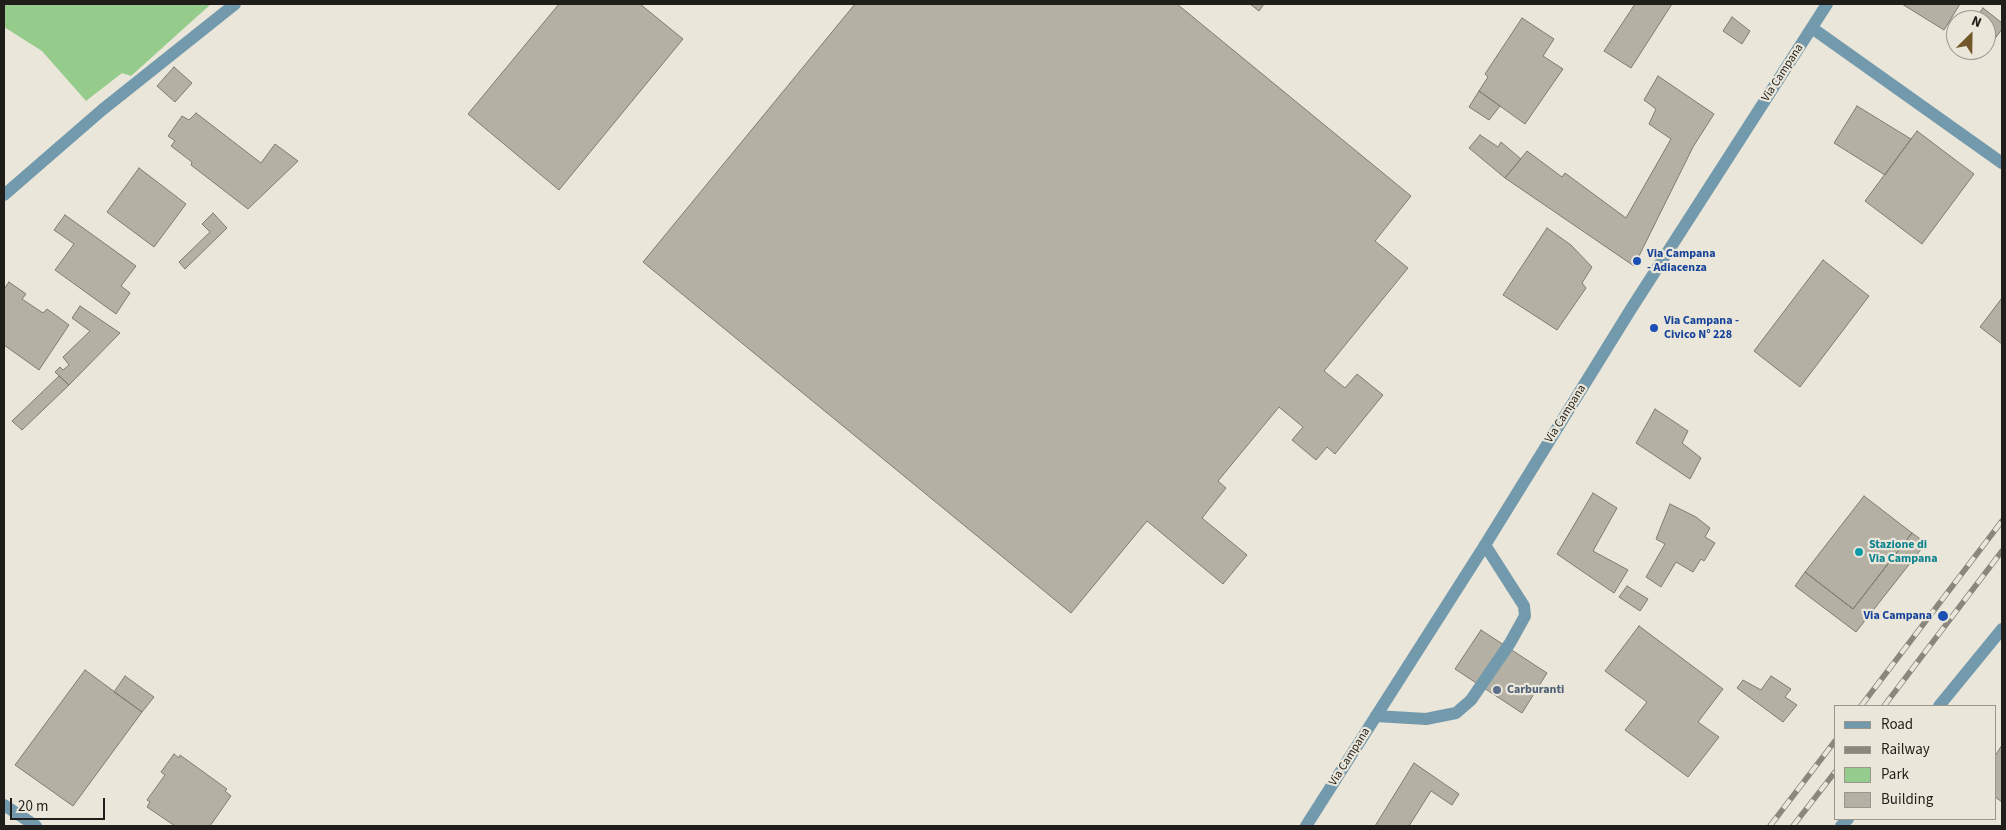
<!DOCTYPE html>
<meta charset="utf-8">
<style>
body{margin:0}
#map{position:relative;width:2006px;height:830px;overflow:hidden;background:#eae6da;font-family:"Source Sans 3",sans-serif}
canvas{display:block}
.frame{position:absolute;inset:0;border:5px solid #201e1a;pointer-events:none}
.legend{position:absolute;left:1834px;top:705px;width:162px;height:115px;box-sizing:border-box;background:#eae6da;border:1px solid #99968d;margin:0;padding:6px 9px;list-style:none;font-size:15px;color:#201e1a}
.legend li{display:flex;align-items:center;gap:10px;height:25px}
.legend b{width:25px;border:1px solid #99968d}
.north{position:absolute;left:1946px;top:10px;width:50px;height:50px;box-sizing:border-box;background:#eae6da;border:1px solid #99968d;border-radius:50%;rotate:23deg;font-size:14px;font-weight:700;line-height:20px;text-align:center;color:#201e1a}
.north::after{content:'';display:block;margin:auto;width:18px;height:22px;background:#73572a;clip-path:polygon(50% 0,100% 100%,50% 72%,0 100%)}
.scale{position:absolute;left:10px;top:798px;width:95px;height:22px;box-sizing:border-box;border:2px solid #201e1a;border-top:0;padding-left:6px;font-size:15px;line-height:18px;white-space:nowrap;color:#201e1a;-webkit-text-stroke:4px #eae6da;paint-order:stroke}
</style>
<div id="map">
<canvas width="2006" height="830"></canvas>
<div class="frame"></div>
<ul class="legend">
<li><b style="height:6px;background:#739aac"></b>Road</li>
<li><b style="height:6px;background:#8a877f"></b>Railway</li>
<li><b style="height:14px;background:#96cc8b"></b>Park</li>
<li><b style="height:14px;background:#b4b0a4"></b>Building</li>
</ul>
<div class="north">N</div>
<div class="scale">20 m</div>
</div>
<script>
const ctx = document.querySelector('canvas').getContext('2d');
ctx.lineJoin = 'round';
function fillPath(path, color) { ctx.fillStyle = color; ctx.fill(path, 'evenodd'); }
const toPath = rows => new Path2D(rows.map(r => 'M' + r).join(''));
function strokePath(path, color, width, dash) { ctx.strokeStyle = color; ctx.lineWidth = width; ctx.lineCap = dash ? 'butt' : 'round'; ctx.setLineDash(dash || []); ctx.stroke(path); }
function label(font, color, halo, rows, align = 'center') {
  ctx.font = font + ' "Source Sans 3",sans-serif'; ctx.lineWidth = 4.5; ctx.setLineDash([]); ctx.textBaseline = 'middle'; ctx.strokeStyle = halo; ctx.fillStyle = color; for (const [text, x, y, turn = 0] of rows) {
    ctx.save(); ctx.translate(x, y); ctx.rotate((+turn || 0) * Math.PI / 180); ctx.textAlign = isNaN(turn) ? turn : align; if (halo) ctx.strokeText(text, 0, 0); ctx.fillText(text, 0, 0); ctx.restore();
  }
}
const green = toPath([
 [4,4,211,4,131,76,122,73,86,101,42,51,4,27]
]);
const building = toPath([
 [559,4,640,4,683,39,559,190,468,114,559,4],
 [855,4,1177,4,1411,196,1375,241,1408,268,1324,371,1345,388,1357,374,1383,395,1335,454,1327,447,1316,460,1292,440,1303,427,1279,407,1218,481,1226,488,1202,518,1247,555,1223,584,1147,521,1071,613,643,262,855,4],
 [1250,4,1264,4,1259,11,1250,4],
 [1635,4,1672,4,1631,68,1604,51,1635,4],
 [1902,4,1960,4,1944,30,1902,4],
 [1983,8,2002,23,2002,29,1988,48,1986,46,1986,20,1974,20,1983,8],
 [1732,17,1750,31,1742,44,1723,31,1732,17],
 [1522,18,1554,39,1543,56,1563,69,1525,124,1479,91,1488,77,1485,74,1522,18],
 [174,67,192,83,175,102,157,86,174,67],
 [1658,76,1714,114,1693,147,1634,266,1505,178,1527,151,1562,177,1565,173,1626,218,1671,139,1649,124,1656,109,1644,100,1658,76],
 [1479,91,1500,106,1489,120,1469,107,1479,91],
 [1857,106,1911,139,1885,175,1834,143,1857,106],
 [196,113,261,163,275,144,298,161,248,209,191,165,192,162,171,146,175,141,168,136,182,116,189,120,196,113],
 [1917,131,1974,174,1922,244,1865,201,1917,131],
 [1480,135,1498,147,1501,142,1521,159,1505,178,1469,148,1480,135],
 [139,168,186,204,154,247,107,212,139,168],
 [213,213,227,228,185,269,179,262,210,232,202,224,213,213],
 [65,215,136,266,121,286,130,293,116,314,55,270,74,244,54,230,65,215],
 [1547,228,1571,245,1592,267,1582,283,1586,288,1557,330,1503,295,1547,228],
 [1823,260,1869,296,1800,387,1754,351,1823,260],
 [9,282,26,294,22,299,43,313,47,309,69,325,39,370,4,345,4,289,9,282],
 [2002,298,2002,344,1980,327,2002,298],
 [80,306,120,333,69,385,55,372,60,367,63,370,69,365,63,357,90,331,72,318,80,306],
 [59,376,69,385,22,430,12,421,59,376],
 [1655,409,1688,431,1682,443,1701,458,1690,479,1636,443,1655,409],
 [1593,493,1617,508,1593,551,1628,570,1614,593,1557,554,1593,493],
 [1864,496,1912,533,1853,609,1805,572,1864,496],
 [1670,504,1696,517,1710,528,1705,537,1715,543,1704,561,1701,559,1693,572,1676,562,1661,587,1646,577,1665,544,1656,539,1670,504],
 [1912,533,1926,543,1856,632,1795,586,1805,572,1853,609,1912,533],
 [1627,586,1648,599,1640,611,1619,597,1627,586],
 [1639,626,1723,689,1698,722,1719,737,1688,777,1625,730,1647,702,1605,671,1639,626],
 [1481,630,1547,673,1522,713,1455,669,1481,630],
 [85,670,142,712,73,806,15,765,85,670],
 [125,676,154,697,142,712,114,692,125,676],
 [1771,676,1791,689,1785,697,1797,705,1783,722,1737,688,1743,680,1761,690,1771,676],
 [2002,745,2002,802,1995,797,1995,756,2002,745],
 [174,754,179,758,180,755,227,789,225,791,231,796,210,826,175,826,147,807,150,802,147,800,165,775,161,772,174,754],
 [1414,763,1459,794,1452,805,1431,791,1409,826,1375,826,1414,763]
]);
const service = toPath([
 [1812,28,2002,163],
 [1939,706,2002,629],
 [1376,716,1426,719,1456,713,1471,700,1510,643,1525,616,1524,606,1485,545],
 [1841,826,1848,819]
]);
const minor = toPath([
 [4,195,102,110,235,4],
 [4,805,36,826]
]);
const tertiary = toPath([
 [1306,826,1485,545,1631,309,1827,4]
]);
const rail = toPath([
 [1861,706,2002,521],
 [1884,706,2002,551],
 [1770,826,1835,741],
 [1793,826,1835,772]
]);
const markers = [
 [1637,261,5,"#1a4fb4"],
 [1654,328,5,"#1a4fb4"],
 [1859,552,5,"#0f9aa8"],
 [1943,616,6,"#1a4fb4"],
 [1497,690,5,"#5c6f8a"]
];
const streetNames = [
 ["Via Campana",1783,73,-57],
 ["Via Campana",1566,414,-58],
 ["Via Campana",1350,757,-58]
];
const transitNames = [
 ["Via Campana",1647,254],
 ["- Adiacenza",1647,268],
 ["Via Campana -",1664,321],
 ["Civico N° 228",1664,335],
 ["Via Campana",1932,616,"right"]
];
const cultureNames = [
 ["Stazione di",1869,545],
 ["Via Campana",1869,559]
];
const serviceNames = [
 ["Carburanti",1507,690]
];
fillPath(green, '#96cc8b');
fillPath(building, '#b4b0a4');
strokePath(building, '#7f7b70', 1);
strokePath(service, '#739aac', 12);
strokePath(minor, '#739aac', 12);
strokePath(tertiary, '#739aac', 12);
strokePath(rail, '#8a877f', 5.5);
strokePath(rail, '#eae6da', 4, [11]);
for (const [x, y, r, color] of markers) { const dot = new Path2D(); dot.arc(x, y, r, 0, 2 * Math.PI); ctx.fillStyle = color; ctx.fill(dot); strokePath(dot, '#eae6da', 2); }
label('12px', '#201e1a', '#eae6da', streetNames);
label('bold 12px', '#164399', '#eae6da', transitNames, 'left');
label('bold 12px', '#0d838f', '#eae6da', cultureNames, 'left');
label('bold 12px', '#4e5e75', '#eae6da', serviceNames, 'left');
</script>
